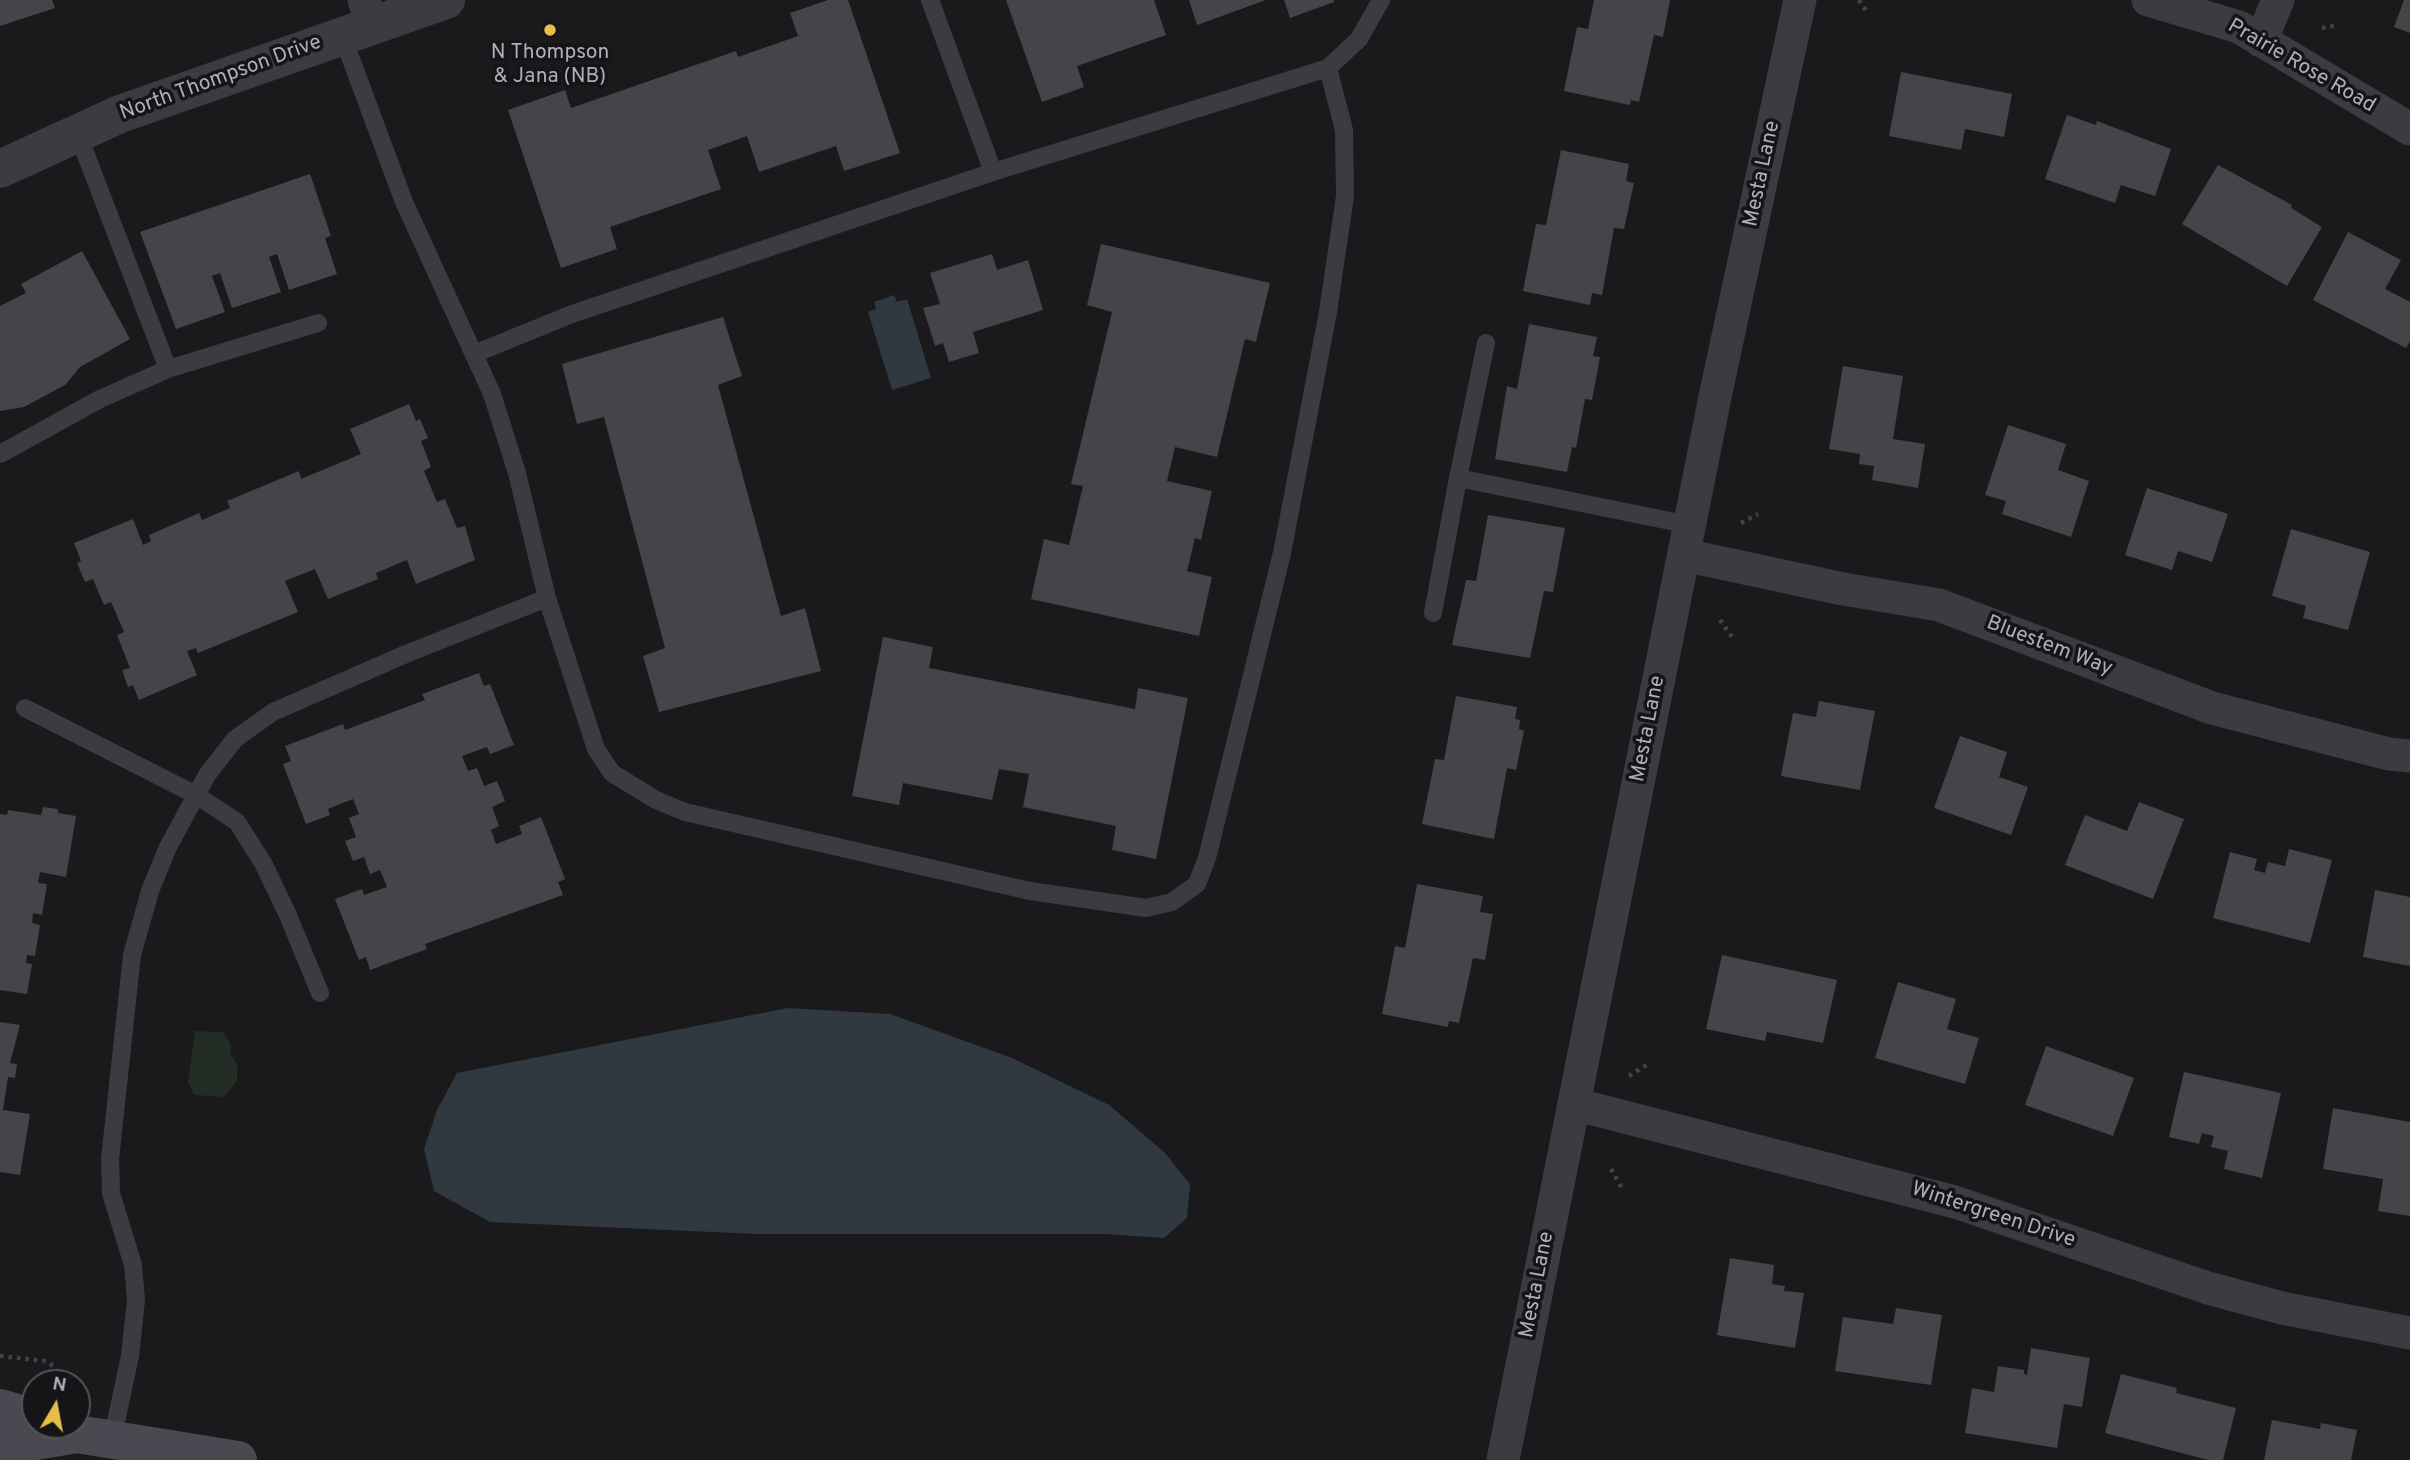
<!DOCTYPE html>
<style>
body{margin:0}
#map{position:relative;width:2410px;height:1460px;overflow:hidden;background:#1a1a1c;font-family:Overpass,sans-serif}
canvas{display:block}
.north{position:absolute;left:21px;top:1369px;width:70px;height:70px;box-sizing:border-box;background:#151517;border:2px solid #525359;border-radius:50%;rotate:10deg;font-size:19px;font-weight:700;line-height:28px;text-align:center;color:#adb0bb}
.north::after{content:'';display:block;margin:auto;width:24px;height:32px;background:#e7be47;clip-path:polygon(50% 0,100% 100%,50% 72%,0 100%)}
</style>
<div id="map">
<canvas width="2410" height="1460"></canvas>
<div class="north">N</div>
</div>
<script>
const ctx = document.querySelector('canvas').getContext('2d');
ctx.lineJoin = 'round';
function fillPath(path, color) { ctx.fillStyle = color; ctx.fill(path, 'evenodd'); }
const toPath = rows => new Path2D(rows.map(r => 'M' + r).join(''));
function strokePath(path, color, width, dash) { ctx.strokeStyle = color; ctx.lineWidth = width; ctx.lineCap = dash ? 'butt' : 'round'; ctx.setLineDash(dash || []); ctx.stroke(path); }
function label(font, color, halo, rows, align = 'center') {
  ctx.font = font + ' Overpass,sans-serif'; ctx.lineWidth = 7; ctx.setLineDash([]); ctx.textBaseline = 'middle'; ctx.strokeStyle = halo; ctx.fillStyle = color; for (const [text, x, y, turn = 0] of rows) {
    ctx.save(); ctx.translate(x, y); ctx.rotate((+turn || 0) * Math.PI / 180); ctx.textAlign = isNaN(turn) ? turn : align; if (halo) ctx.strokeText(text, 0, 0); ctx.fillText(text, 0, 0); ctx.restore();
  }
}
const green = toPath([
 [195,1031,223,1032,231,1045,230,1053,237,1065,237,1081,224,1097,194,1095,188,1082]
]);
const water = toPath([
 [894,295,897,302,907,299,931,378,892,390,868,312,876,309,874,302],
 [788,1008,890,1014,1012,1058,1109,1105,1165,1153,1190,1184,1187,1218,1164,1238,1105,1234,756,1234,490,1222,434,1191,424,1149,437,1110,457,1073]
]);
const building = toPath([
 [0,0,52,0,55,8,0,26],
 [828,0,848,0,900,153,844,171,836,146,759,172,747,136,708,150,721,189,610,227,617,249,561,268,508,110,565,90,571,108,736,51,738,57,798,36,790,13],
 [1006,0,1154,0,1166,35,1077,66,1084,87,1042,102],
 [1189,0,1266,0,1197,25],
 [1284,0,1334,0,1334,2,1290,18],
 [1594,0,1670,0,1663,37,1654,35,1639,102,1631,100,1630,105,1564,91,1577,27,1588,29],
 [2404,0,2410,0,2410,33,2394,27],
 [1901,72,2012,94,2004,137,1965,129,1961,150,1889,136],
 [2067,115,2096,125,2097,121,2171,149,2155,196,2121,185,2115,203,2045,179],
 [1561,150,1629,164,1626,181,1634,183,1624,229,1614,228,1602,295,1592,293,1590,305,1523,291,1536,224,1546,225],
 [2218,165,2292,205,2291,208,2322,227,2287,286,2182,224],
 [310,174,331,236,325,238,337,274,289,290,277,254,269,257,281,292,232,308,220,273,212,276,225,312,176,329,140,232],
 [2348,232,2401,260,2385,289,2410,302,2410,341,2406,348,2313,300],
 [1101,244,1270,283,1256,342,1245,339,1217,457,1175,447,1167,481,1212,491,1201,540,1195,538,1187,571,1212,577,1199,636,1031,599,1044,539,1069,545,1083,486,1071,484,1112,312,1087,305],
 [82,251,130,339,80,367,65,385,24,407,0,411,0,306,26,293,21,284],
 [992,254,997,270,1028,260,1043,310,973,332,979,353,949,362,943,343,935,346,923,308,940,304,930,273],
 [723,317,742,376,718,385,781,616,805,608,821,671,659,712,643,656,665,648,604,417,577,424,562,364],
 [1529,324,1597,337,1593,356,1600,357,1592,400,1585,399,1576,448,1572,447,1567,472,1495,459,1507,386,1517,389],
 [1843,366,1903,376,1893,439,1925,444,1918,488,1872,480,1874,466,1859,464,1860,454,1829,449],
 [409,404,416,421,420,419,428,438,421,441,431,467,424,471,437,502,445,499,457,528,465,526,475,560,416,584,407,560,376,573,378,579,328,599,315,569,285,581,298,612,198,653,196,648,187,651,197,675,139,700,133,685,128,687,122,670,130,668,117,635,124,632,111,602,104,605,93,579,85,582,77,563,81,561,74,543,133,519,143,545,151,541,149,535,199,513,202,520,230,508,227,501,299,471,301,479,361,454,350,429],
 [2008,425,2066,444,2058,470,2089,481,2071,537,2002,514,2006,501,1985,495],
 [2147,488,2228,514,2212,562,2178,551,2172,570,2125,555],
 [1488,515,1565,528,1553,592,1544,591,1530,658,1452,645,1466,580,1476,581],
 [2291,529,2370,552,2348,630,2303,618,2306,606,2272,596],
 [883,637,933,647,929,668,1135,709,1138,688,1188,698,1156,859,1112,850,1116,826,1023,807,1029,774,999,769,992,800,903,783,899,805,852,796],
 [479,673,484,686,490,684,514,745,490,754,487,747,462,756,468,771,477,768,484,786,497,781,505,801,492,807,499,826,491,830,496,844,522,834,519,826,541,817,565,879,558,882,563,895,425,944,427,949,370,970,366,957,359,960,335,899,362,889,364,895,387,887,380,870,370,874,364,857,353,861,345,841,356,837,349,818,359,814,353,799,328,809,330,815,306,824,283,764,291,761,285,746,343,724,345,730,425,700,422,694],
 [1456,696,1517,707,1515,719,1520,720,1519,729,1524,731,1516,770,1507,768,1494,839,1422,824,1435,759,1444,760],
 [1819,701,1875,711,1860,790,1781,776,1793,713,1816,717],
 [1960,736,2007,752,1999,777,2028,787,2011,835,1934,808],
 [2139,802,2184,819,2153,899,2065,865,2085,815,2127,831],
 [43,807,58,809,58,813,76,816,66,877,40,872,38,883,47,884,42,915,33,913,32,923,40,925,35,956,27,955,26,963,32,964,27,994,0,990,0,814,7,815,8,810,41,815],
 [2289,849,2332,860,2310,943,2213,918,2230,852,2257,859,2254,870,2265,873,2268,862,2285,866],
 [1417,884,1483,896,1480,912,1493,914,1485,960,1473,958,1459,1023,1449,1021,1448,1027,1382,1014,1395,946,1405,948],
 [2375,890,2410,897,2410,966,2363,957],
 [1722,955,1837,980,1823,1043,1767,1032,1765,1041,1706,1029],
 [1898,982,1956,999,1947,1029,1979,1038,1965,1084,1875,1058],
 [0,1022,20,1025,10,1063,17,1064,15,1078,8,1077,3,1110,30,1114,20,1175,0,1172],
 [2046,1046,2134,1078,2113,1136,2025,1105],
 [2184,1072,2281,1093,2262,1178,2224,1169,2228,1151,2211,1147,2214,1136,2202,1133,2199,1144,2169,1137],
 [2333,1108,2410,1122,2410,1216,2378,1211,2383,1179,2323,1169],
 [1730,1258,1774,1265,1772,1284,1785,1286,1784,1291,1804,1293,1795,1348,1717,1335],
 [1896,1308,1942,1315,1931,1385,1835,1371,1843,1317,1893,1324],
 [2031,1348,2090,1358,2082,1407,2064,1404,2057,1448,1965,1433,1972,1388,1994,1392,1998,1366,2024,1370,2024,1374,2027,1375],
 [2121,1374,2177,1388,2176,1393,2236,1408,2223,1460,2208,1460,2105,1433],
 [2272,1420,2320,1429,2321,1423,2357,1430,2351,1460,2264,1460]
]);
const path = toPath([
 [1859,0,1867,12],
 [2322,28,2338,25],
 [1741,523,1758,514],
 [1720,620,1732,637],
 [1629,1076,1648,1064],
 [1611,1169,1623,1190],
 [0,1356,45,1361,55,1367,61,1379]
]);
const service = toPath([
 [930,0,993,172],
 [342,35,404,202,492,394,517,473,547,598,596,749,612,773,656,800,685,812,1030,891,1146,908,1172,902,1197,884,1207,858,1282,553,1328,312,1345,196,1344,130,1328,68],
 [78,134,168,369],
 [474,354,572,314,993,172,1328,68,1359,39,1381,0],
 [0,454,100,399,168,369,318,323],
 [1458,478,1486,343],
 [1433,613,1458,478,1690,525],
 [25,708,196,795,237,822,263,863,287,913,320,993],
 [112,1440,130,1356,136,1300,133,1265,111,1193,110,1159,132,955,150,891,168,847,207,775,235,739,273,712,406,654,547,598]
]);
const minor = toPath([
 [364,0,372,24],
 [2148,0,2239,27,2410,129],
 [2261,41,2278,0],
 [1684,555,1843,589,1939,605,2212,708,2389,754,2410,756],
 [1574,1104,1955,1202,2208,1288,2282,1308,2410,1333],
 [1503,1460,1715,397,1800,0]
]);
const tertiary = toPath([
 [0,169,120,114,446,0]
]);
const secondary = toPath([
 [0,1408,35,1418],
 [53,1425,77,1434,238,1460],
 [0,1447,77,1434]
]);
const markers = [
 [550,30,7,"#e7be47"]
];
const poiNames = [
 ["N Thompson",550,54],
 ["& Jana (NB)",550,78]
];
const streetNames = [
 ["Prairie Rose Road",2301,67,30],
 ["North Thompson Drive",221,79,-20],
 ["Mesta Lane",1763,174,-78],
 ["Bluestem Way",2049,647,21],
 ["Mesta Lane",1649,729,-79],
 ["Wintergreen Drive",1993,1216,18],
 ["Mesta Lane",1538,1285,-79]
];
fillPath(green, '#242c26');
fillPath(water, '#303840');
fillPath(building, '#444549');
strokePath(path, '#414348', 4.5, [3.5, 5]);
strokePath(service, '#3b3c41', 18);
strokePath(minor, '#3b3c41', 33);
strokePath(tertiary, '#3b3c41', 38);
strokePath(secondary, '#494a51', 38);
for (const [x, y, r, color] of markers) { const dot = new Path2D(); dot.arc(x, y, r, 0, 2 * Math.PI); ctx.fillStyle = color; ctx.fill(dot); strokePath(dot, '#151517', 2.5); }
label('21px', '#adb0bb', '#151517', poiNames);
label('21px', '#adb0bb', '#151517', streetNames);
</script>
